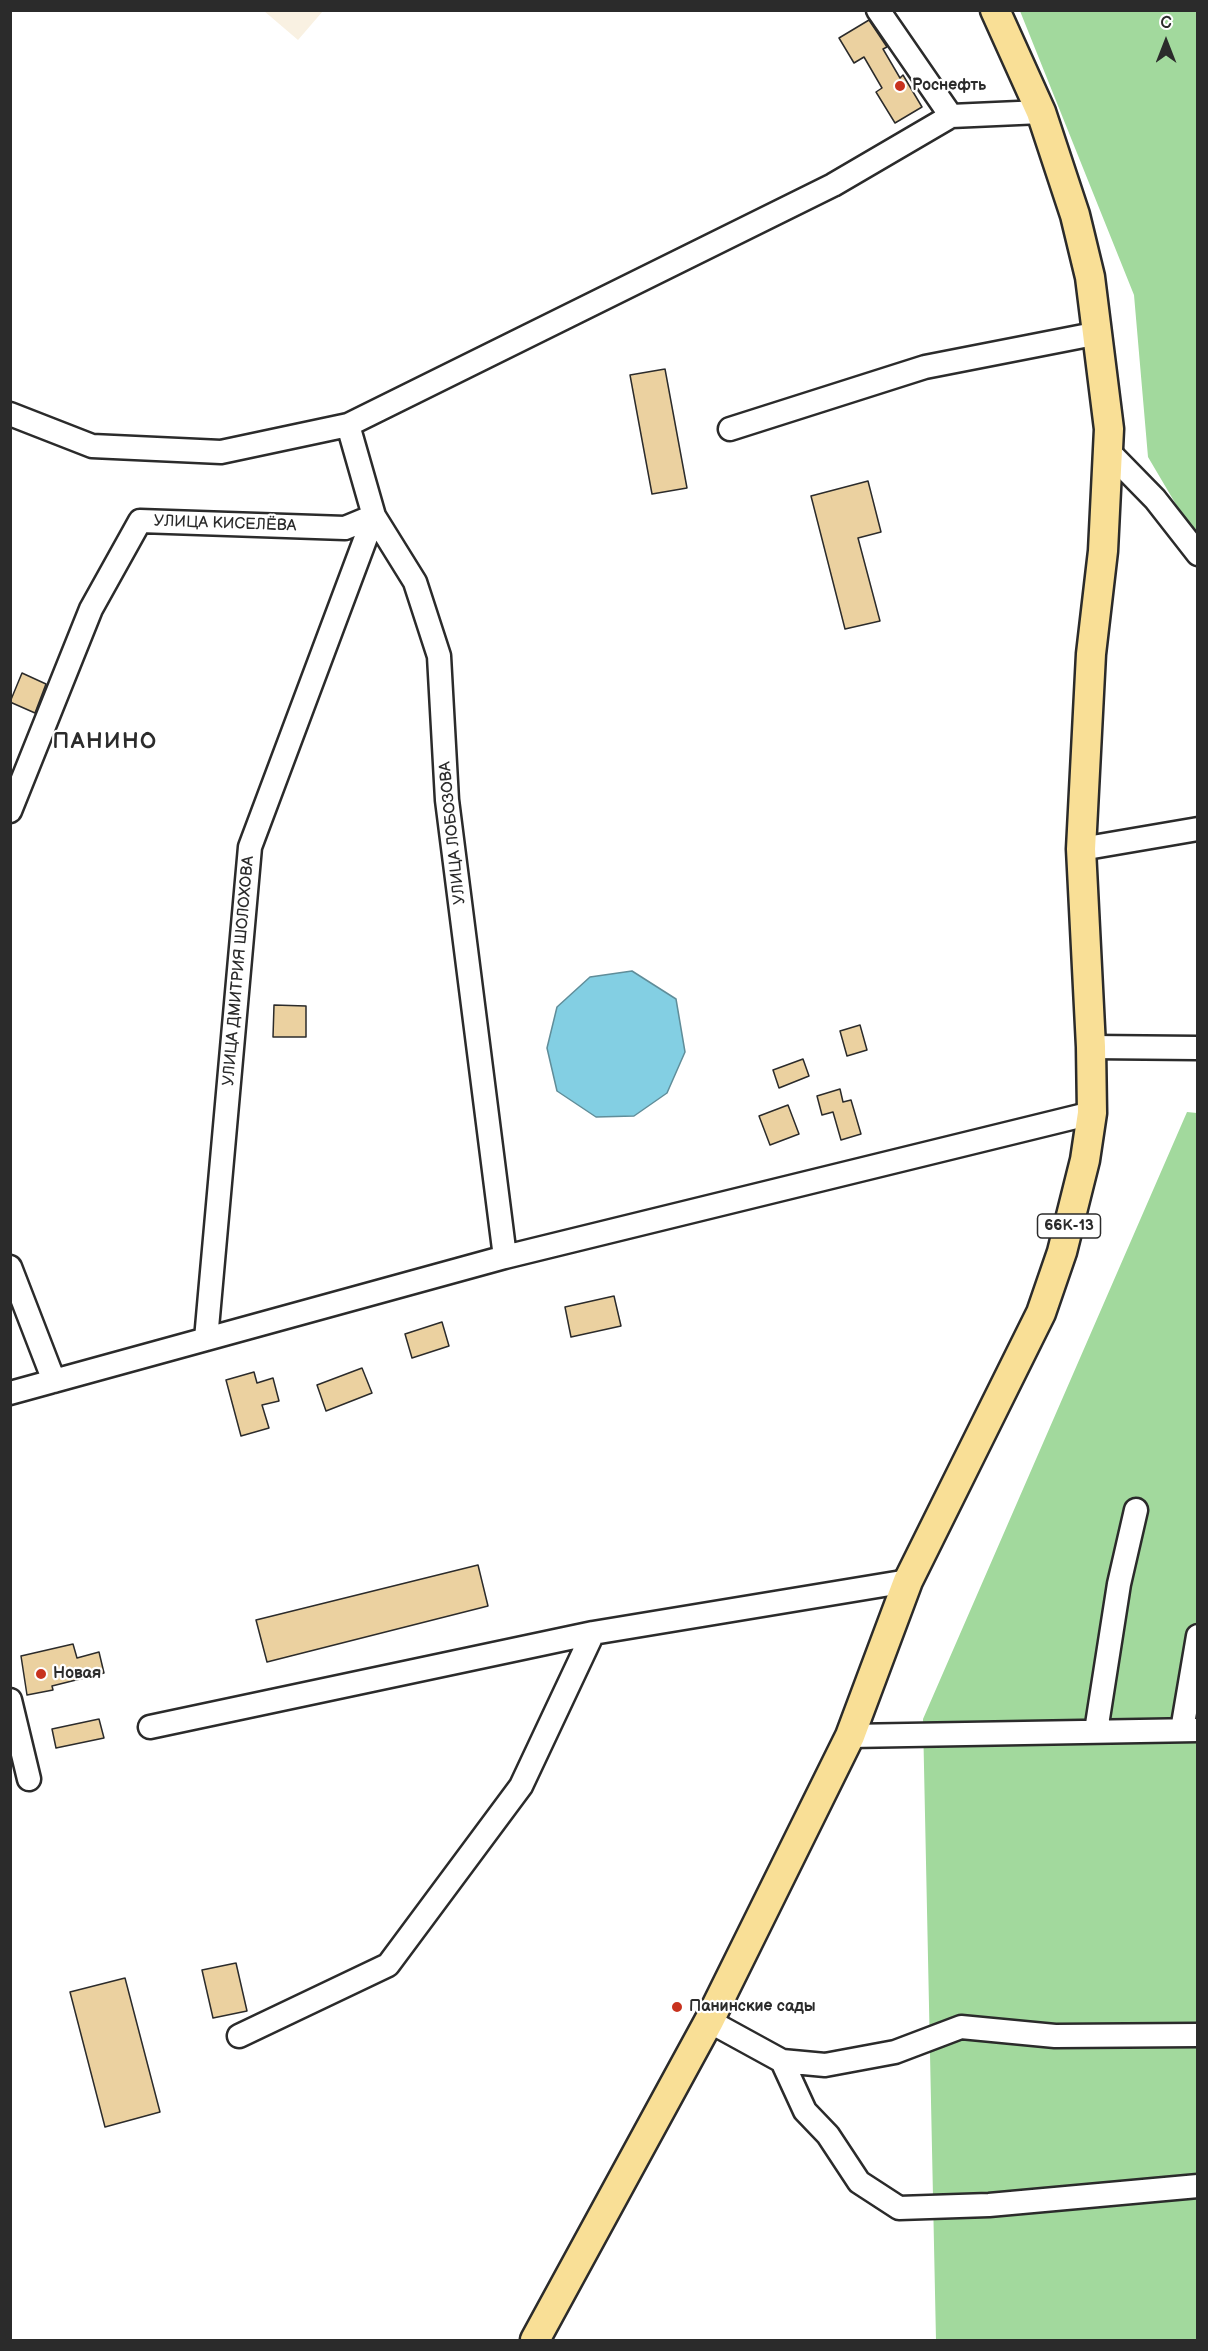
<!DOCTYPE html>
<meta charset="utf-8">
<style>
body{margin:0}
#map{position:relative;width:1208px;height:2351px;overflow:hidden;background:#fff;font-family:"Balsamiq Sans",sans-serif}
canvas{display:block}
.frame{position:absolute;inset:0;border:12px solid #2b2b2b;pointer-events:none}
.north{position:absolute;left:1136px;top:12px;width:60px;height:60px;-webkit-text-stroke:4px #fff;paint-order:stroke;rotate:0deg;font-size:16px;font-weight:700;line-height:24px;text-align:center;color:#2b2b2b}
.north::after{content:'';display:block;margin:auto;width:21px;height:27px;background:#2b2b2b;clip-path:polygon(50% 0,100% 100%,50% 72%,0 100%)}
</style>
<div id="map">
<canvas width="1208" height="2351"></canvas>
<div class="frame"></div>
<div class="north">С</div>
</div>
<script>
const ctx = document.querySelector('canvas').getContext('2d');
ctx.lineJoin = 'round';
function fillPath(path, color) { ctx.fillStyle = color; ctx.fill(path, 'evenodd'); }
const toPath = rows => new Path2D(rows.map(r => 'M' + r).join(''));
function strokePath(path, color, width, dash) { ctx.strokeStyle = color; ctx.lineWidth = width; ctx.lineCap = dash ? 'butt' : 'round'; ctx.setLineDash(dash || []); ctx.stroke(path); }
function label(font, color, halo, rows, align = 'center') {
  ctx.font = font + ' "Balsamiq Sans",sans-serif'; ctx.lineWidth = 4.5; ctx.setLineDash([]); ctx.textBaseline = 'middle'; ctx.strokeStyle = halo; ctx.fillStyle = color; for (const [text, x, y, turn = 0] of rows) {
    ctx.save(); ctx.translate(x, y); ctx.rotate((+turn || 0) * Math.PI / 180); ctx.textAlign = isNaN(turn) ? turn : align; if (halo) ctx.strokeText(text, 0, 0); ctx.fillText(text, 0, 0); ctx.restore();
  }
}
const built = toPath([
 [264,11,323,11,298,40]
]);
const green = toPath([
 [1020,11,1197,11,1197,540,1148,457,1134,295],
 [1187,1112,1197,1113,1197,2340,936,2340,923,1719]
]);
const water = toPath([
 [632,971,676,999,685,1052,667,1093,634,1116,596,1117,557,1091,547,1048,557,1007,590,977,632,971]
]);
const building = toPath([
 [869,20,887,47,883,49,900,78,903,75,922,107,895,123,876,92,882,88,864,57,854,63,839,38,869,20],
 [665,369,687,488,652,494,630,375,665,369],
 [868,481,881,532,858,538,880,621,845,629,811,496,868,481],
 [22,673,46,684,35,713,10,702,22,673],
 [274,1005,306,1006,306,1037,273,1037,274,1005],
 [860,1025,867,1050,847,1056,840,1031,860,1025],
 [803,1059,809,1076,779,1088,773,1070,803,1059],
 [840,1089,843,1102,851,1100,861,1134,841,1140,833,1112,822,1115,817,1096,840,1089],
 [788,1105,799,1134,770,1145,759,1116,788,1105],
 [614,1296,621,1326,571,1337,565,1307,614,1296],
 [442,1322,449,1346,412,1358,405,1334,442,1322],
 [362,1368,372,1393,326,1411,317,1385,362,1368],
 [254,1372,257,1383,273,1378,279,1401,262,1405,269,1428,241,1436,226,1380,254,1372],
 [478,1565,488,1606,267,1662,256,1620,478,1565],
 [73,1644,77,1658,99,1652,104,1673,52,1686,53,1690,27,1695,21,1656,73,1644],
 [99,1719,104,1738,56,1748,52,1729,99,1719],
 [236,1963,247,2011,213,2018,202,1970,236,1963],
 [125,1978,160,2112,105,2127,70,1992,125,1978]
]);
const minor = toPath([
 [878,10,951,116,1041,112],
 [10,414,92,446,221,452,348,425,833,185,951,116],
 [348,425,374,516,415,582,439,656,447,800,505,1257],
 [730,429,925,367,1099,333],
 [1108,451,1155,499,1198,554],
 [10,811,91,609,140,521,345,528,374,516],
 [1081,849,1198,829],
 [1091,1047,1198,1048],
 [10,1267,54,1381],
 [206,1339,250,847,374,516],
 [10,1393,505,1257,1092,1113],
 [10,1700,29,1779],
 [150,1727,593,1633,908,1581],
 [1182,1730,1198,1636],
 [1096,1731,1119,1584,1136,1510],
 [850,1736,1198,1730],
 [709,2021,782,2061,825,2065,895,2052,961,2027,1055,2036,1198,2035],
 [239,2036,388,1965,521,1786,593,1633],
 [782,2061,805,2111,828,2135,859,2182,899,2208,989,2205,1198,2186]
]);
const major = toPath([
 [535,2340,709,2021,850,1736,908,1581,1041,1313,1062,1252,1085,1160,1092,1113,1091,1047,1081,849,1091,654,1103,551,1109,429,1090,277,1075,215,1041,112,995,10]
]);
const markers = [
 [900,86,6,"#c8321e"],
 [41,1674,6,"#c8321e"],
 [677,2007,6,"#c8321e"]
];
const shields = [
 [1069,1226,63]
];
const shieldNames = [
 ["66К-13",1069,1226]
];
const poiNames = [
 ["Роснефть",912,86],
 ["Новая",53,1674],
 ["Панинские сады",689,2007]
];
const streetNames = [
 ["УЛИЦА КИСЕЛЁВА",225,524,2],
 ["УЛИЦА ЛОБОЗОВА",453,833,-96],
 ["УЛИЦА ДМИТРИЯ ШОЛОХОВА",239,971,-85]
];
const districtNames = [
 ["ПАНИНО",105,742]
];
fillPath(built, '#f9f1e2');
fillPath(green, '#a2d99d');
fillPath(water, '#83cfe3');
strokePath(water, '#608d99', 1.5);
fillPath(building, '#ebd1a0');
strokePath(building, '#2b2b2b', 1.5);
strokePath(minor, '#2b2b2b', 27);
strokePath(major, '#2b2b2b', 33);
strokePath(minor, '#fff', 22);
strokePath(major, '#f9df96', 28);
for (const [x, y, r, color] of markers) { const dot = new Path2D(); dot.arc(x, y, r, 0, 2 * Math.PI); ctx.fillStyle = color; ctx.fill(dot); strokePath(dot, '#fff', 2); }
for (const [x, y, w] of shields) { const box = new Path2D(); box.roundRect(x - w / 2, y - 12, w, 24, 4.5); ctx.fillStyle = '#fff'; ctx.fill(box); strokePath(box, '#2b2b2b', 1.5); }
label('bold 15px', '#2b2b2b', null, shieldNames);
label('bold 16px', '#2b2b2b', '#fff', poiNames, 'left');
label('16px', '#2b2b2b', '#fff', streetNames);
ctx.letterSpacing = '1.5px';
label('bold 22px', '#2b2b2b', '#fff', districtNames);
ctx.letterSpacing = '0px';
</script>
